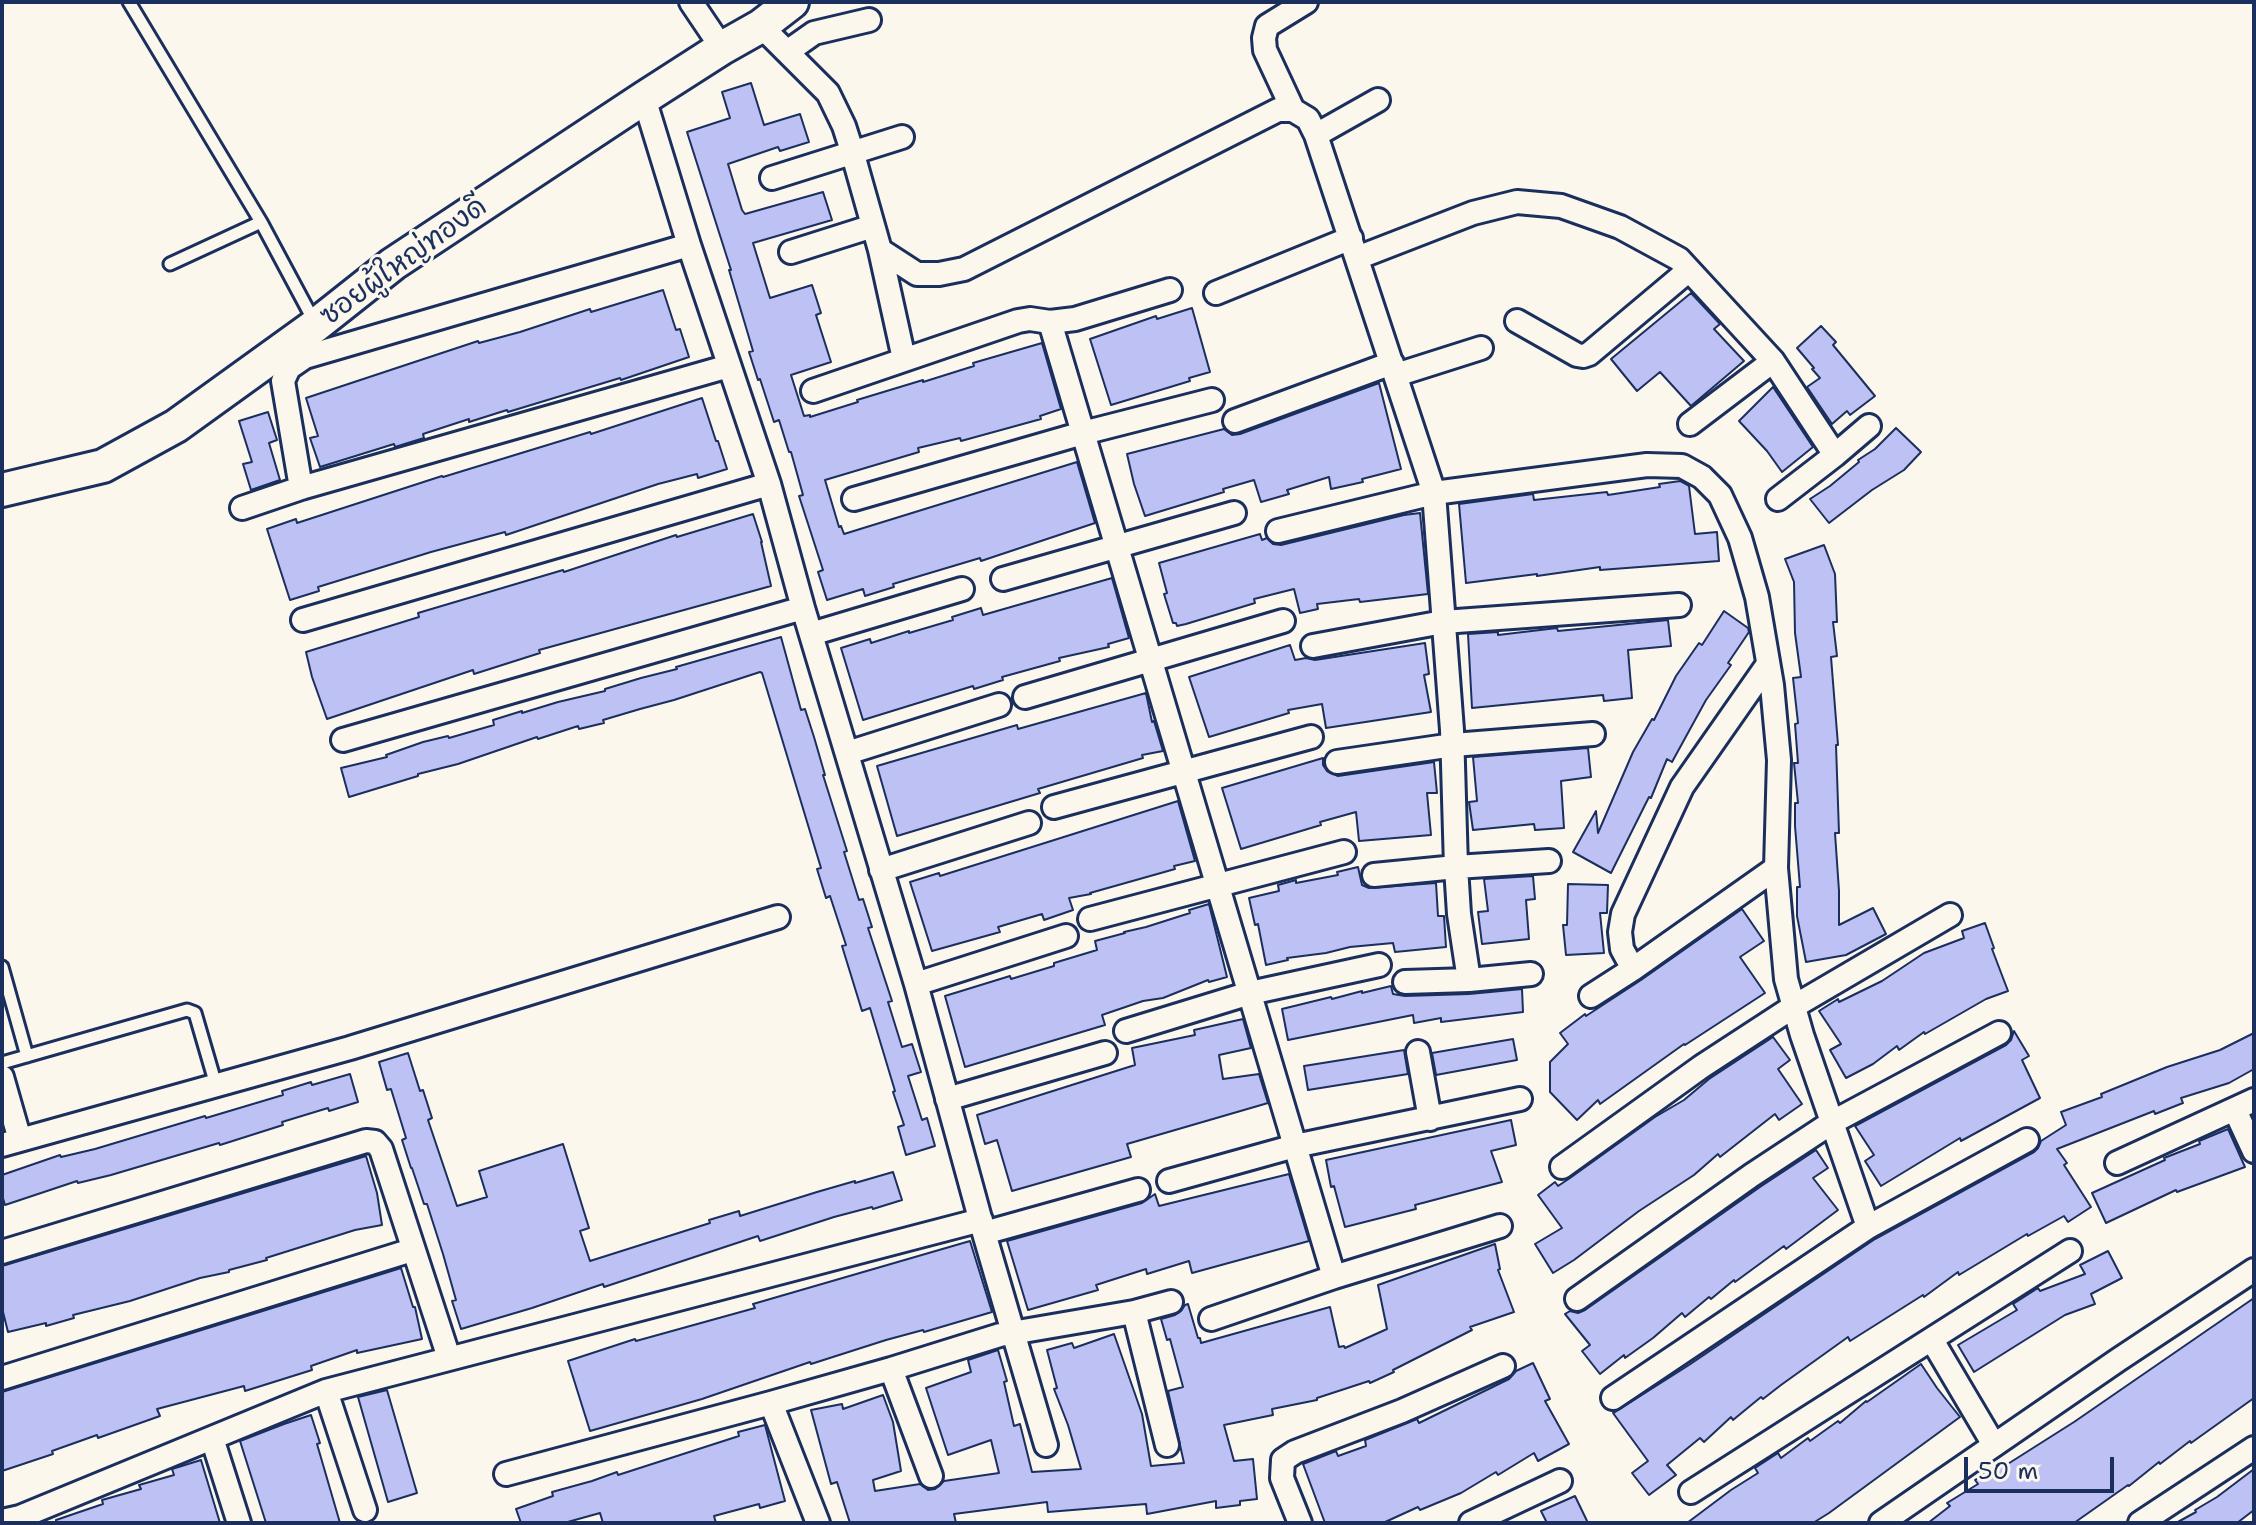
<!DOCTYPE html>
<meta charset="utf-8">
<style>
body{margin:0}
#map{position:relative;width:2256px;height:1525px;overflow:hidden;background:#fbf7ec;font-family:"Shantell Sans",sans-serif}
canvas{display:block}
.frame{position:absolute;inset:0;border:4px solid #1b2f5e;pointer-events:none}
.scale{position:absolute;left:1964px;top:1457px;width:150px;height:36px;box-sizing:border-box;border:4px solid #1b2f5e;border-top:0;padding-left:10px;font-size:24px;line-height:28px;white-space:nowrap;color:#1b2f5e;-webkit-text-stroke:6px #fbf7ec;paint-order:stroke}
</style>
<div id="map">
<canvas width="2256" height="1525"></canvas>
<div class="frame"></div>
<div class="scale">50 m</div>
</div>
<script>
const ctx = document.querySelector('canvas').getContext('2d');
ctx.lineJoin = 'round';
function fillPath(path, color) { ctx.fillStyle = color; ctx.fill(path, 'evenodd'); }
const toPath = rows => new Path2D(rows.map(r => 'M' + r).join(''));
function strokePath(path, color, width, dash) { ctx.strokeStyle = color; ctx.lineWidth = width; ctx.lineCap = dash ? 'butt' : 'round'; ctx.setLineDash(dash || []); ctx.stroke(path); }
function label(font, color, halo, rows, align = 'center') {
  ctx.font = font + ' "Shantell Sans","Playpen Sans Thai",sans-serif'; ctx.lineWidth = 6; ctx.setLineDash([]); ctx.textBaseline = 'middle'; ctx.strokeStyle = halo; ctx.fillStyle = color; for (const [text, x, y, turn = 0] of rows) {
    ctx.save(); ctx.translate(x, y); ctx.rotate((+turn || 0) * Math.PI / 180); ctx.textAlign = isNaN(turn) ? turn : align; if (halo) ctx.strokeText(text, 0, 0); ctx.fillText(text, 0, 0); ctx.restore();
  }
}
const building = toPath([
 [751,83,764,125,800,114,809,142,780,151,778,147,728,164,742,210,745,214,823,192,832,220,753,243,770,298,812,285,821,313,816,315,831,362,791,375,804,416,810,415,810,417,858,402,857,400,923,380,923,382,974,366,973,363,1042,343,1061,409,1040,416,1041,419,961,441,960,438,918,448,919,452,825,480,839,527,841,526,844,534,1077,462,1095,523,981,561,980,558,893,584,894,587,865,596,863,589,827,600,818,572,823,570,799,496,803,495,791,452,789,452,779,420,774,422,760,379,758,380,749,352,753,351,729,270,731,270,687,132,730,118,722,92,751,83],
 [663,290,676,330,680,329,689,357,621,380,620,378,508,412,507,410,469,422,469,419,423,434,424,438,395,447,394,444,320,467,310,438,318,436,306,398,478,341,479,343,520,332,590,309,591,312,663,290],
 [1691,293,1720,324,1714,329,1744,361,1691,406,1660,372,1637,391,1611,359,1691,293],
 [1192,308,1210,372,1189,378,1190,381,1111,405,1090,339,1156,316,1157,319,1192,308],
 [1821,326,1836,342,1833,345,1875,396,1850,415,1847,411,1832,424,1807,387,1820,378,1812,369,1814,368,1797,348,1821,326],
 [1379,383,1401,469,1362,479,1363,482,1331,489,1329,477,1287,490,1289,494,1261,502,1254,480,1223,489,1224,492,1145,516,1134,484,1127,454,1224,429,1232,435,1240,434,1379,383],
 [1773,387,1813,447,1782,472,1767,451,1739,421,1773,387],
 [702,398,716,441,718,441,727,469,698,478,697,474,658,484,506,535,505,532,431,552,318,587,319,591,290,600,267,529,296,519,297,523,442,476,443,477,590,432,591,434,702,398],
 [268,412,277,440,269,443,280,480,251,490,243,464,252,462,239,421,268,412],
 [1896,428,1921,452,1904,470,1872,490,1829,523,1810,499,1830,486,1859,462,1858,460,1875,449,1896,428],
 [1680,481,1689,486,1695,534,1717,532,1719,561,1600,570,1600,567,1537,576,1537,574,1466,583,1459,504,1533,494,1534,500,1607,492,1608,495,1660,487,1659,484,1680,481],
 [1420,513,1428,594,1360,602,1359,599,1317,604,1318,609,1300,613,1294,589,1254,599,1255,603,1186,624,1177,626,1176,623,1173,623,1164,594,1167,593,1159,563,1260,534,1262,540,1267,538,1273,544,1281,545,1404,515,1420,513],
 [753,514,762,542,761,542,771,586,539,650,540,653,474,674,473,670,327,719,312,677,306,652,419,617,418,613,563,570,564,572,676,535,677,537,753,514],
 [1824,545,1835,574,1837,622,1833,622,1837,656,1831,657,1838,745,1836,745,1839,833,1835,833,1839,891,1839,925,1873,908,1886,934,1846,955,1806,962,1797,916,1797,887,1800,887,1795,826,1795,803,1798,803,1794,763,1798,763,1795,724,1798,723,1793,678,1801,677,1795,633,1794,582,1785,559,1824,545],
 [1112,578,1129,638,1108,644,1109,647,1059,658,1060,661,1002,677,1003,680,974,689,973,686,863,720,841,648,870,639,871,643,909,631,909,633,953,620,952,617,981,608,983,615,1112,578],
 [1724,611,1748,628,1749,632,1728,663,1731,665,1706,700,1672,762,1667,759,1651,798,1649,797,1611,873,1573,852,1596,811,1598,833,1633,752,1652,719,1654,720,1676,676,1699,643,1702,645,1724,611],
 [1668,620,1671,646,1628,650,1632,698,1604,701,1603,695,1472,708,1468,634,1498,632,1498,635,1557,628,1558,631,1668,620],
 [781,637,801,710,805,709,814,737,825,775,823,775,847,851,844,852,859,900,863,899,872,927,868,928,892,1001,888,1002,902,1047,912,1044,921,1072,908,1076,922,1120,927,1118,935,1146,906,1155,898,1127,904,1125,893,1092,895,1091,870,1008,862,1011,842,946,846,945,830,896,826,898,817,869,821,868,762,673,760,672,674,700,640,709,603,720,604,723,579,729,578,726,538,739,537,737,458,764,418,774,418,776,349,797,341,768,387,757,386,755,423,742,448,736,449,738,494,725,493,720,522,711,522,713,558,702,605,691,605,689,641,678,677,669,676,667,781,637],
 [1425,643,1429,674,1424,675,1431,712,1326,728,1322,704,1288,710,1289,713,1209,737,1189,677,1290,645,1295,660,1306,658,1315,660,1425,643],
 [1146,693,1152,722,1154,721,1163,751,1142,755,1143,758,1038,789,1040,793,897,836,877,766,1017,725,1018,729,1146,693],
 [1588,748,1591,777,1561,781,1564,828,1535,830,1534,824,1473,830,1469,802,1477,801,1473,757,1588,748],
 [1323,758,1323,765,1327,771,1338,776,1434,762,1437,793,1427,793,1431,835,1359,841,1356,812,1320,822,1321,825,1241,849,1222,788,1323,758],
 [1178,801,1195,861,1174,866,1175,869,1090,893,1091,894,1069,898,1073,910,1044,920,1042,914,998,927,1000,932,932,951,910,882,939,873,940,876,1178,801],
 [1358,867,1362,885,1369,888,1436,883,1438,916,1444,916,1446,947,1395,952,1393,943,1350,947,1326,953,1287,958,1288,960,1266,965,1258,924,1255,925,1249,898,1279,891,1278,885,1296,880,1296,883,1338,875,1337,872,1358,867],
 [1533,876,1535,899,1526,900,1529,939,1482,944,1478,912,1488,911,1484,879,1533,876],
 [1568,884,1608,885,1607,913,1600,913,1604,953,1566,955,1563,925,1567,925,1568,884],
 [1209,904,1227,977,1209,982,1208,980,1163,998,1143,1001,1102,1015,1105,1025,965,1067,945,996,1010,976,1011,979,1054,966,1054,963,1097,950,1095,941,1125,933,1124,932,1146,927,1190,913,1189,910,1209,904],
 [1742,909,1764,941,1740,957,1765,993,1685,1045,1684,1044,1600,1104,1598,1100,1577,1120,1550,1092,1550,1062,1568,1044,1560,1033,1585,1014,1586,1016,1641,980,1742,909],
 [1985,923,1994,948,1992,949,2008,991,1986,999,1925,1034,1924,1032,1899,1050,1897,1046,1873,1064,1846,1078,1830,1050,1841,1044,1819,1011,1838,999,1839,1002,1882,981,1924,953,1964,938,1962,931,1985,923],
 [1391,986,1393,994,1405,996,1469,994,1522,989,1523,1012,1441,1022,1441,1018,1414,1023,1413,1015,1288,1040,1282,1009,1331,997,1332,999,1362,991,1362,993,1391,986],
 [1243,1019,1251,1048,1219,1055,1223,1079,1259,1074,1268,1103,1127,1144,1131,1157,1012,1191,997,1140,985,1144,977,1115,1135,1065,1132,1048,1195,1035,1194,1030,1243,1019],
 [2014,1031,2029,1056,2022,1060,2040,1098,1961,1141,1960,1138,1881,1186,1865,1161,1874,1155,1855,1126,2006,1045,2011,1040,2014,1031],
 [2254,1033,2254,1069,2229,1083,2181,1098,2183,1103,2155,1114,2154,1111,2057,1149,2067,1163,2064,1165,2091,1207,2068,1222,2064,1216,2028,1236,2027,1234,1959,1275,1958,1272,1924,1297,1923,1295,1850,1341,1848,1337,1781,1385,1763,1399,1761,1397,1733,1420,1731,1417,1704,1442,1700,1438,1667,1465,1676,1475,1649,1495,1632,1473,1648,1461,1613,1413,1615,1412,1689,1365,1875,1239,2034,1152,2038,1148,2041,1141,2066,1125,2061,1112,2102,1097,2101,1094,2167,1067,2220,1050,2254,1033],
 [1773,1037,1790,1060,1778,1069,1802,1104,1779,1120,1775,1114,1720,1157,1718,1154,1694,1175,1639,1211,1574,1260,1553,1273,1535,1244,1562,1228,1538,1195,1555,1182,1558,1186,1570,1178,1655,1117,1684,1100,1709,1079,1773,1037],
 [1513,1039,1517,1060,1436,1075,1432,1053,1513,1039],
 [1404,1050,1408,1074,1308,1090,1304,1066,1404,1050],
 [408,1053,420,1091,423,1090,432,1118,428,1120,457,1206,487,1197,479,1171,563,1144,589,1228,580,1231,590,1261,710,1223,709,1220,739,1211,740,1216,817,1192,855,1181,855,1183,893,1172,902,1200,873,1209,872,1207,834,1217,760,1241,758,1236,604,1287,603,1284,532,1308,461,1329,452,1301,456,1300,443,1254,427,1204,424,1204,412,1168,411,1168,402,1140,406,1138,391,1089,387,1090,379,1062,408,1053],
 [350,1074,358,1102,329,1111,328,1108,282,1122,283,1125,220,1145,219,1143,111,1175,78,1183,77,1181,5,1205,2,1195,2,1175,60,1155,61,1157,95,1149,205,1116,206,1118,283,1095,282,1091,311,1082,312,1085,350,1074],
 [1511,1120,1516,1145,1491,1151,1502,1182,1415,1205,1416,1209,1345,1227,1334,1186,1331,1187,1326,1160,1511,1120],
 [2228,1129,2245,1167,2177,1192,2176,1190,2106,1223,2092,1193,2165,1160,2164,1158,2200,1144,2199,1141,2228,1129],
 [1816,1150,1828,1168,1813,1178,1838,1210,1786,1249,1784,1246,1735,1282,1734,1280,1711,1299,1709,1297,1685,1317,1682,1313,1653,1338,1625,1358,1624,1355,1600,1374,1582,1351,1590,1345,1565,1314,1570,1311,1578,1313,1585,1310,1760,1187,1816,1150],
 [366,1156,377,1193,382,1225,355,1230,266,1258,267,1260,229,1270,229,1272,200,1278,130,1301,73,1315,74,1318,46,1326,46,1323,8,1332,2,1308,2,1266,366,1156],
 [1289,1174,1309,1241,1192,1273,1189,1261,1147,1274,1146,1269,1096,1285,1098,1290,1028,1310,1007,1241,1142,1203,1155,1194,1159,1206,1289,1174],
 [970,1241,992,1312,924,1332,923,1330,886,1340,811,1364,810,1362,702,1399,590,1431,568,1361,635,1339,636,1341,755,1308,753,1304,970,1241],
 [1495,1244,1500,1269,1498,1270,1514,1312,1470,1327,1472,1330,1393,1370,1394,1372,1370,1383,1369,1381,1317,1398,1317,1400,1272,1409,1273,1415,1224,1425,1234,1461,1253,1459,1257,1499,1240,1501,1240,1505,1216,1508,1216,1501,1147,1514,1146,1504,1048,1512,1047,1502,954,1514,956,1523,850,1523,837,1482,831,1484,811,1410,842,1404,843,1409,883,1395,893,1422,901,1471,873,1480,875,1491,920,1484,928,1490,935,1489,944,1481,999,1473,991,1440,948,1455,926,1388,971,1372,968,1360,998,1350,1007,1381,1004,1382,1014,1426,1020,1424,1032,1472,1081,1469,1068,1425,1054,1389,1057,1388,1047,1350,1072,1343,1074,1348,1114,1334,1142,1414,1151,1466,1184,1463,1168,1391,1183,1387,1170,1339,1167,1340,1161,1319,1175,1315,1181,1311,1185,1305,1188,1304,1198,1338,1200,1338,1201,1343,1330,1307,1339,1347,1344,1346,1345,1348,1387,1329,1378,1285,1495,1244],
 [2108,1251,2122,1278,2091,1294,2095,1304,2065,1315,1974,1372,1958,1345,2017,1310,2013,1304,2038,1288,2040,1291,2085,1274,2080,1265,2108,1251],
 [401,1268,413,1307,415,1307,422,1339,357,1353,357,1350,311,1366,312,1370,245,1391,244,1386,157,1409,160,1416,98,1438,97,1435,52,1451,53,1454,2,1471,2,1392,401,1268],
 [2254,1298,2254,1398,2191,1443,2190,1441,2160,1464,2159,1462,2129,1486,2128,1485,2074,1523,1928,1523,1950,1506,1947,1503,1978,1484,1975,1480,2001,1463,2003,1467,2074,1422,2254,1298],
 [1533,1363,1550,1399,1545,1401,1569,1444,1538,1461,1534,1453,1498,1475,1496,1472,1461,1493,1420,1510,1418,1507,1383,1523,1325,1523,1303,1464,1336,1451,1338,1456,1366,1446,1365,1440,1417,1419,1419,1423,1509,1379,1516,1371,1533,1363],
 [1921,1364,1937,1388,1960,1417,1829,1513,1813,1523,1687,1523,1731,1490,1758,1473,1755,1468,1778,1453,1781,1458,1808,1438,1810,1441,1838,1421,1840,1423,1866,1401,1867,1402,1921,1364],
 [387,1390,417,1493,388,1502,358,1397,387,1390],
 [311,1415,320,1443,317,1444,340,1523,266,1523,240,1441,284,1424,311,1415],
 [765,1425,785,1501,760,1508,759,1504,714,1516,716,1523,603,1523,600,1513,564,1523,521,1523,516,1509,553,1496,552,1492,592,1481,617,1472,618,1475,739,1436,738,1432,765,1425],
 [201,1460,220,1523,56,1523,56,1520,103,1504,102,1500,141,1489,139,1485,174,1475,172,1469,201,1460],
 [2254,1469,2254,1510,2237,1523,2176,1523,2196,1512,2195,1510,2217,1497,2254,1469],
 [1575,1496,1588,1523,1547,1523,1541,1511,1575,1496]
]);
const lane = toPath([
 [129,2,261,222,315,323],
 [170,264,261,222],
 [2,967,27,1056],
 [2,1063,187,1010,195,1013,216,1085]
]);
const street = toPath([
 [691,2,722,48],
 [761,26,828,93,844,126,852,151,880,250,917,274,939,274,964,269,1278,110,1293,110,1308,119,1316,135,1434,493,1452,730,1456,867,1459,914,1469,980],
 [787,52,814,33,869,20],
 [644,98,689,245,769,484,803,608,916,984,984,1233,1046,1445],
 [1293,110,1265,50,1264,38,1267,26,1306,2],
 [1316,135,1378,100],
 [772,178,902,137],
 [880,250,904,359],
 [791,252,873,226],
 [1357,258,1473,213,1517,202,1561,206,1620,227,1679,259,1773,361,1835,455],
 [1216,293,1351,238],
 [1517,321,1577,355,1583,356,1589,354,1689,270],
 [1050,322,1334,1277],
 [1396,375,1481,348],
 [813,391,1018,321,1030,319,1050,322,1075,319,1170,290],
 [1235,421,1392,363],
 [1690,424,1773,361],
 [301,488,283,381,289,368,305,357,689,245],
 [854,499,1083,433,1212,400],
 [1778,499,1835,455,1869,426],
 [242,508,301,488,729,366],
 [1278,531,1434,493,1647,465,1682,466,1702,477,1720,495,1740,538,1757,597,1772,685,1779,760,1776,868,1786,979,1802,1035,1868,1227],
 [1003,579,1234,513],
 [303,620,769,484],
 [811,634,962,589],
 [1313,646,1443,622,1679,605],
 [1025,697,1283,621],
 [343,740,803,608],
 [847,753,999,705],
 [1337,762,1453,745,1593,734],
 [1054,807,1311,737],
 [881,870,1029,823],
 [1374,875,1456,867,1549,861],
 [1090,919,1344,852],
 [1633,969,1622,949,1620,932,1623,914,1682,787,1768,664],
 [1405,982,1469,980,1531,974],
 [916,984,1066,936],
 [1591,996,1633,969,1776,868],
 [1126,1031,1250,993,1379,965],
 [1418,1052,1430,1119],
 [2,1077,20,1140],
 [947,1099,1105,1053],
 [2235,1110,2254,1151],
 [2,1145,350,1048,778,917],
 [2117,1163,2254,1100],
 [1562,1167,1701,1067,1793,1007,1950,915],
 [1169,1181,1295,1146,1520,1099],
 [984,1233,1138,1190],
 [2,1252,366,1141,375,1142,381,1149,449,1358],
 [1577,1299,1752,1175,1831,1123,1999,1033],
 [1134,1312,1167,1445],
 [1211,1319,1334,1277,1500,1226],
 [1932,1340,1994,1445],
 [891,1369,931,1476],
 [2,1378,412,1250],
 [326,1391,365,1510],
 [1613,1398,1868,1227,2027,1140],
 [771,1403,818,1523],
 [212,1438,239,1523],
 [506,1474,771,1403,891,1369,1000,1335,1134,1312,1171,1302],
 [1691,1492,2070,1251],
 [2,1521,20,1517,326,1391,981,1220],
 [1300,1523,1282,1478,1283,1460,1295,1452,1402,1411,1503,1366],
 [1471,1523,1560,1481],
 [1881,1523,2118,1360,2254,1270],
 [2140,1523,2254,1448]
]);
const secondary = toPath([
 [2,490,103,466,176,426,316,325,393,264,644,98,722,48,761,26,792,2]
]);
const streetNames = [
 ["ซอยผู้ใหญ่ทองดี",404,262,-36]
];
fillPath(building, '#bec1f3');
strokePath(building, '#1b2f5e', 2);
strokePath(lane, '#1b2f5e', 17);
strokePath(street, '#1b2f5e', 28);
strokePath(secondary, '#1b2f5e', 38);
strokePath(lane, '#fbf7ec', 11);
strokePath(street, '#fbf7ec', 22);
strokePath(secondary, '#fbf7ec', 32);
label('28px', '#1b2f5e', '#fbf7ec', streetNames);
</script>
